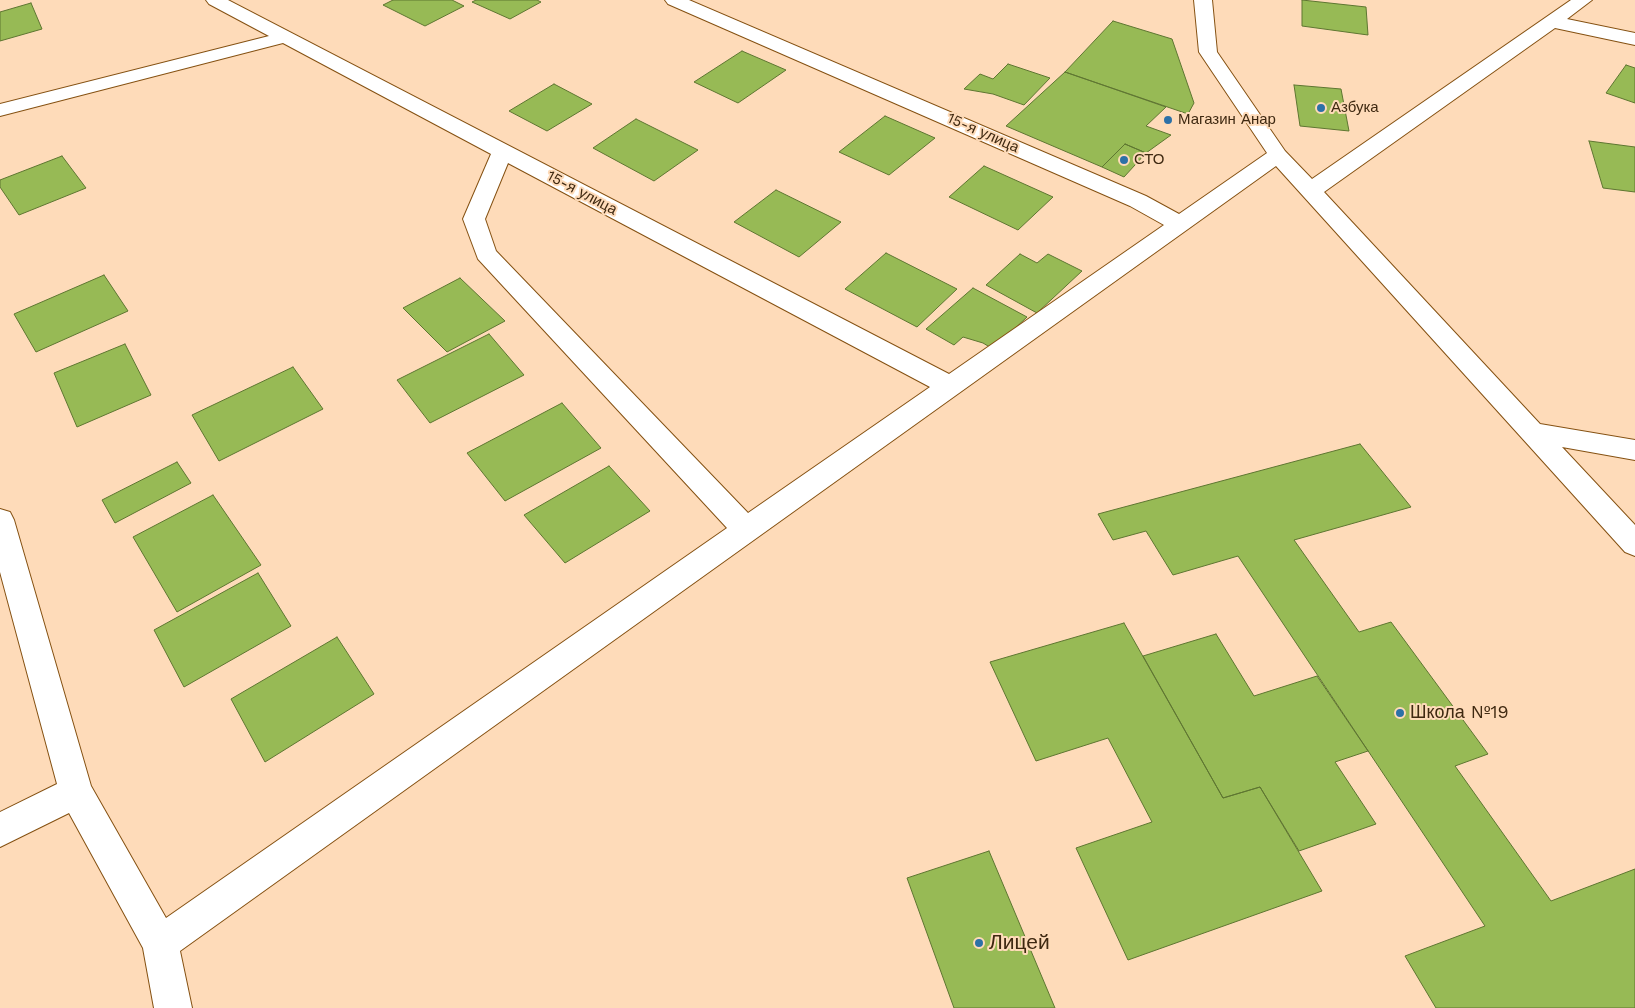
<!DOCTYPE html>
<meta charset="utf-8">
<style>
body{margin:0}
canvas{display:block;background:#fedbb9}
</style>
<canvas width="1635" height="1008"></canvas>
<script>
const ctx = document.querySelector('canvas').getContext('2d');
ctx.lineJoin = 'round';
function fillPath(path, color) { ctx.fillStyle = color; ctx.fill(path, 'evenodd'); }
const toPath = rows => new Path2D(rows.map(r => 'M' + r).join(''));
function strokePath(path, color, width, dash) { ctx.strokeStyle = color; ctx.lineWidth = width; ctx.lineCap = dash ? 'butt' : 'round'; ctx.setLineDash(dash || []); ctx.stroke(path); }
function label(font, color, halo, rows, align = 'center') {
  ctx.font = font + ' "Work Sans",sans-serif'; ctx.lineWidth = 4; ctx.setLineDash([]); ctx.textBaseline = 'middle'; ctx.strokeStyle = halo; ctx.fillStyle = color; for (const [text, x, y, turn = 0] of rows) {
    ctx.save(); ctx.translate(x, y); ctx.rotate((+turn || 0) * Math.PI / 180); ctx.textAlign = isNaN(turn) ? turn : align; if (halo) ctx.strokeText(text, 0, 0); ctx.fillText(text, 0, 0); ctx.restore();
  }
}
const building = toPath([
 [393,0,452,0,464,6,425,26,383,5,393,0],
 [476,0,537,0,541,2,510,19,472,2,476,0],
 [1302,0,1366,7,1368,35,1302,26,1302,0],
 [31,3,42,29,0,41,0,12,31,3],
 [1113,21,1172,39,1194,103,1188,114,1065,72,1113,21],
 [742,51,786,70,738,103,694,82,742,51],
 [1008,64,1050,78,1024,105,993,94,964,89,980,74,993,79,1008,64],
 [1626,65,1635,68,1635,103,1606,93,1626,65],
 [1065,72,1166,107,1146,126,1171,135,1146,153,1125,144,1102,167,1006,126,1065,72],
 [554,84,592,104,547,131,509,111,554,84],
 [1294,85,1341,89,1349,131,1300,126,1294,85],
 [885,116,935,138,889,175,839,152,885,116],
 [636,119,698,150,654,181,593,148,636,119],
 [1589,141,1635,147,1635,192,1603,188,1589,141],
 [1125,144,1146,153,1124,177,1102,167,1125,144],
 [62,156,86,188,19,215,0,187,0,180,62,156],
 [984,166,1053,197,1018,230,949,197,984,166],
 [776,190,841,222,799,257,734,222,776,190],
 [886,253,957,289,917,327,845,289,886,253],
 [1020,254,1037,263,1048,254,1082,271,1037,313,986,285,1020,254],
 [104,275,128,311,36,352,14,314,104,275],
 [460,278,505,321,447,352,403,308,460,278],
 [973,288,1027,317,993,349,983,343,963,337,954,345,926,329,973,288],
 [489,334,524,375,430,423,397,380,489,334],
 [125,344,151,395,77,427,54,373,125,344],
 [293,367,323,409,219,461,192,415,293,367],
 [562,403,601,448,505,501,467,453,562,403],
 [1360,444,1411,507,1294,540,1359,632,1391,622,1488,754,1455,766,1551,901,1635,869,1635,1008,1436,1008,1405,956,1485,926,1238,556,1173,575,1146,531,1113,540,1098,514,1360,444],
 [177,462,191,483,115,523,102,500,177,462],
 [609,466,650,511,565,563,524,515,609,466],
 [213,495,261,565,177,612,133,537,213,495],
 [258,573,291,626,184,687,154,630,258,573],
 [1124,623,1223,798,1260,787,1322,891,1128,960,1076,848,1152,822,1108,738,1036,761,990,662,1124,623],
 [1216,634,1254,696,1317,676,1368,751,1335,762,1376,824,1299,851,1260,787,1223,798,1143,656,1216,634],
 [337,637,374,694,265,762,231,699,337,637],
 [989,851,1055,1008,954,1008,907,878,989,851]
]);
const minor = toPath([
 [206,0,228,0,949,374,1164,225,1130,206,668,4,665,0,689,0,1146,196,1179,214,1267,153,1199,52,1194,0,1212,0,1217,52,1285,151,1312,179,1571,0,1592,0,1567,19,1635,33,1635,45,1555,28,1324,192,1540,424,1635,440,1635,460,1562,447,1635,525,1635,556,1625,552,1276,166,180,951,192,1008,154,1008,143,948,69,813,0,847,0,812,57,784,0,572,0,509,10,512,14,520,91,786,166,918,727,528,478,259,463,219,491,154,283,43,0,116,0,104,269,36,209,4,206,0],
 [508,163,930,387,748,513,496,251,485,219,508,163]
]);
const markers = [
 [1321,108,5,"#2d71a7"],
 [1168,120,5,"#2d71a7"],
 [1124,160,5,"#2d71a7"],
 [1400,713,5,"#2d71a7"],
 [979,943,5,"#2d71a7"]
];
const farPoinames = [
 ["Азбука",1331,108],
 ["Магазин Анар",1178,120],
 ["СТО",1134,160]
];
const farStreetnames = [
 ["15-я улица",983,133,24],
 ["15-я улица",582,193,28]
];
const poiNames = [
 ["Школа №19",1410,713]
];
const nearPoinames = [
 ["Лицей",989,943]
];
fillPath(building, '#97ba55');
strokePath(building, '#5e7631', 1);
strokePath(minor, '#855112', 2);
fillPath(minor, '#fff');
for (const [x, y, r, color] of markers) { const dot = new Path2D(); dot.arc(x, y, r, 0, 2 * Math.PI); ctx.fillStyle = color; ctx.fill(dot); strokePath(dot, '#fedbb9', 2); }
label('15px', '#3f2911', '#fedbb9', farPoinames, 'left');
label('15px', '#3f2911', '#fedbb9', farStreetnames);
label('18px', '#3f2911', '#fedbb9', poiNames, 'left');
label('21px', '#3f2911', '#fedbb9', nearPoinames, 'left');
</script>
